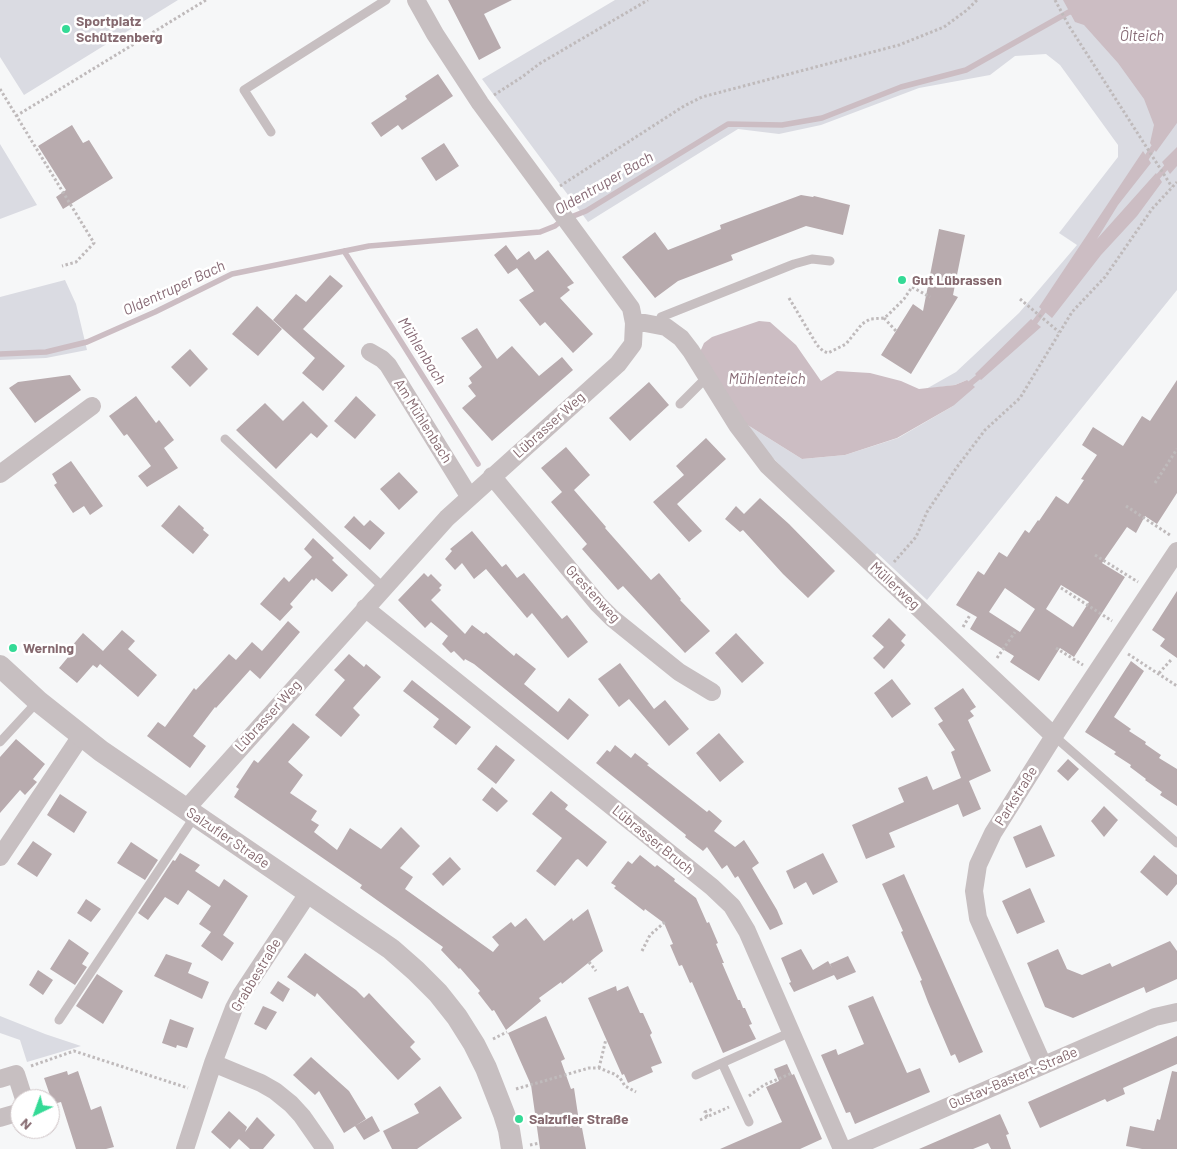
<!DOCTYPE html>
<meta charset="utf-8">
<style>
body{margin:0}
#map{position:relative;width:1177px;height:1149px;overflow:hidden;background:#f6f7f8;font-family:Barlow,sans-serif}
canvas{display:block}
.north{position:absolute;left:10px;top:1089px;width:50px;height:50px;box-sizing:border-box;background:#fff;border:1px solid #cec3c5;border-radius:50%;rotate:222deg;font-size:14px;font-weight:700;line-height:20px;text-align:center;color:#85696f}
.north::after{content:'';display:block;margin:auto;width:18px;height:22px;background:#34da96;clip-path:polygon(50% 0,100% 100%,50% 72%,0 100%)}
</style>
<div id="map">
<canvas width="1177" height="1149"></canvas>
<div class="north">N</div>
</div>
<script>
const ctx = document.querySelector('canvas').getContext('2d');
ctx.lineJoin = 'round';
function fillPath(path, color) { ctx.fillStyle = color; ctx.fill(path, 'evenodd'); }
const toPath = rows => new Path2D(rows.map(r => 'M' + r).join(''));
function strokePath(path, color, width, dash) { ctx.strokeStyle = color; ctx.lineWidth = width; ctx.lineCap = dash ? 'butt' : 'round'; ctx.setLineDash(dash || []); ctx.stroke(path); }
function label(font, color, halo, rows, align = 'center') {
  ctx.font = font + ' Barlow,sans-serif'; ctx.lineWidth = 5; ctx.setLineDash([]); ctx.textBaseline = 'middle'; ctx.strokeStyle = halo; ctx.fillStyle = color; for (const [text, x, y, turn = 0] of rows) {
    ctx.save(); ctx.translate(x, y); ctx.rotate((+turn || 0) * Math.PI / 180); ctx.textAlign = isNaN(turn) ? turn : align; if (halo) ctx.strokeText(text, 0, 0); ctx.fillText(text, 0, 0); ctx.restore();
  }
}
const green = toPath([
 [0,0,178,0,24,95,0,57],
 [615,0,1177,0,1177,290,927,600,877,553,872,559,770,455,746,424,802,459,845,455,898,438,953,406,967,380,955,385,926,389,956,372,1019,313,1077,245,1059,233,1118,157,1118,145,1060,65,1046,54,1015,56,990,75,919,88,821,125,779,134,738,129,588,222,482,79],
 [0,144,37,205,0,219],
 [65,280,76,304,87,350,46,358,0,360,0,297],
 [0,1016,45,1034,81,1046,27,1062,20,1040,0,1033]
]);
const water = toPath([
 [1063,0,1177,0,1177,123,1156,152,1150,143,1154,125,1144,99,1118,63,1084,25,1075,22],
 [1177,147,1177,166,1170,174,1162,162],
 [1143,151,1151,163,1118,205,1097,239,1156,173,1162,182,1137,216,1101,255,1052,318,1039,307],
 [1031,319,1041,327,981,380,975,374],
 [759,321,770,322,796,345,821,381,837,371,870,373,901,381,919,389,955,385,967,380,975,387,953,406,897,438,845,455,802,459,746,424,700,352,704,343,712,337]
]);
const stream = toPath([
 [1143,163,1153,148],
 [1155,180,1177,155],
 [344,251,478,464],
 [1032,326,1047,306],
 [0,354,46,352,87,342,155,312,232,274,369,246,540,232,555,226,561,221,586,211,728,124,782,125,822,118,901,87,966,70,1069,12,1075,12],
 [971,383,982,374]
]);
const building = toPath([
 [448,0,512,0,484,14,501,48,479,60],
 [438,74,453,96,402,130,398,125,381,137,371,123,407,99,405,96],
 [72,125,83,143,89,140,113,178,63,209,56,197,66,190,38,146],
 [444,143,459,166,436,181,421,158],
 [801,195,813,197,814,196,850,205,843,235,806,226,731,255,733,260,678,281,655,298,622,257,655,232,668,250,721,229,720,225],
 [939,229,965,235,953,295,958,297,911,374,881,355,913,304,923,311],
 [506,245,517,260,529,251,535,260,548,250,574,283,567,287,570,290,560,298,593,334,573,353,545,322,540,326,519,300,534,291,517,268,508,274,494,255],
 [330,275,343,286,303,329,345,366,323,391,302,373,315,358,273,320,296,294,306,302],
 [257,306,282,329,258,356,232,334],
 [477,328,497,359,512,346,539,376,562,357,573,370,492,441,462,408,476,396,468,386,472,383,469,378,482,367,461,338],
 [190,349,208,369,190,387,171,367],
 [70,375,81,390,35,423,9,388,18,382],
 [1177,380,1177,493,1157,524,1145,516,1136,533,1127,527,1102,563,1125,577,1074,657,1060,648,1039,681,1010,662,1014,656,970,629,977,617,956,605,978,571,984,575,999,552,1007,557,1025,530,1029,533,1038,520,1039,521,1056,496,1068,504,1084,480,1081,479,1097,455,1082,445,1093,427,1123,446,1142,416,1150,421],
 [1061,585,1089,602,1073,627,1046,609],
 [1005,588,1035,609,1020,632,989,612],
 [649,382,669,405,630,441,609,418],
 [136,396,156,423,159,420,174,440,164,448,178,468,147,487,138,476,151,466,127,434,124,436,109,416],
 [356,396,376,415,355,439,334,421],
 [303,401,328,426,317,438,311,433,276,469,236,430,265,403,283,421],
 [706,438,726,459,677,504,702,531,689,542,653,502,684,475,676,466],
 [566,447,590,475,574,490,606,527,605,528,651,580,659,573,681,599,680,600,710,631,685,653,623,586,618,590,582,549,587,544,551,502,562,492,541,468],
 [71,461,103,506,90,515,84,506,73,513,54,485,57,483,52,474],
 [399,472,418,492,399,510,380,489],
 [760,498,789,524,835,571,808,598,783,574,743,530,740,532,725,519,736,506,744,514],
 [179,505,204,528,203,530,209,535,193,554,161,526],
 [354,516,364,526,370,520,385,533,370,550,344,527],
 [472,531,502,567,506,564,517,578,524,573,562,619,567,615,588,642,568,658,532,613,527,618,486,569,474,579,462,563,455,570,445,559,452,551,450,549],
 [313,538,334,558,332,560,348,575,332,592,316,578,314,581,312,579,290,604,293,607,280,621,260,604,284,577,289,582,312,557,304,549],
 [424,573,428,577,431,574,442,585,439,588,441,590,431,600,465,634,472,625,484,634,486,632,514,656,516,653,536,669,524,684,558,712,569,698,589,715,568,740,474,664,465,659,464,661,454,651,451,653,442,644,448,636,431,622,425,628,398,600],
 [1177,591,1177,658,1160,646,1165,639,1152,630],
 [889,618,906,635,901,641,905,645,884,669,873,658,884,647,872,636],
 [288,621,300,632,260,679,250,670,216,708,215,707,193,736,206,746,190,768,147,736,158,722,165,727,194,688,196,690,229,654,236,660,252,642,262,651],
 [122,630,135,641,128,649,157,675,138,697,100,664,97,668,93,665,77,683,59,668,74,650,71,647,83,633,103,651],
 [736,633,764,663,742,683,715,653],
 [349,654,364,667,366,664,381,677,353,708,360,715,341,737,315,715,345,680,334,670],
 [1131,661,1144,671,1114,717,1131,729,1129,731,1146,742,1145,744,1161,755,1159,758,1177,769,1177,806,1160,795,1162,792,1145,780,1146,779,1130,767,1131,765,1114,754,1116,752,1085,732],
 [620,663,654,709,665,700,689,729,669,746,629,699,619,707,598,679],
 [892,679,911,704,892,718,874,693],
 [412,680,471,727,456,745,433,727,439,719,403,691],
 [963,688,976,707,970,711,974,716,968,720,991,771,969,781,981,809,963,817,958,804,889,833,895,847,866,859,852,825,904,802,898,788,927,776,933,790,961,778,951,752,955,750,938,724,943,721,934,708],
 [293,723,310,737,288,762,303,775,290,793,317,811,311,820,319,825,314,832,337,850,350,828,381,849,401,827,420,846,400,868,413,877,405,889,493,952,499,945,492,937,511,922,515,927,526,918,544,941,572,918,573,921,588,909,603,951,562,984,561,982,539,998,541,1001,506,1030,494,1010,492,1011,478,993,480,991,460,968,459,969,441,950,443,947,360,888,362,885,234,797,239,789,236,787,254,760,258,763],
 [719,733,744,762,720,782,696,753],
 [16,739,45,764,33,779,37,782,25,795,20,790,0,813,0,757],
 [496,745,515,760,496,784,477,769],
 [615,745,631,758,635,753,649,764,647,765,707,812,709,810,722,821,714,831,735,847,744,840,759,863,752,868,777,910,783,924,770,930,738,876,735,878,727,865,722,869,707,847,703,851,685,837,686,835,596,763,607,750,610,752],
 [1068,759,1079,769,1068,781,1057,771],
 [492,787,508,801,497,812,482,800],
 [551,791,568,805,565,809,607,842,587,867,578,859,576,860,555,886,536,871,562,838,532,814],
 [60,794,87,812,74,833,47,815],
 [1104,806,1118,820,1104,837,1091,821],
 [1041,825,1055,856,1026,868,1013,837],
 [33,841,52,854,37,877,17,864],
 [131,842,158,860,145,880,117,863],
 [180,853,200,865,195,871,219,887,224,879,248,896,223,935,234,943,222,961,201,946,211,932,199,924,211,906,188,890,178,905,165,897,148,920,138,913,173,860,175,861],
 [823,853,838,882,813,895,806,882,794,889,786,871],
 [640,855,655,867,657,865,675,879,674,881,696,898,707,923,709,922,718,943,716,944,724,963,722,963,738,1000,740,1000,743,1008,745,1008,752,1024,749,1025,756,1039,723,1053,692,982,690,983,682,965,679,966,670,945,673,944,664,923,645,909,644,911,614,888,616,886,611,883,628,861,632,864],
 [1154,855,1177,875,1177,884,1167,896,1140,872],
 [450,857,461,869,443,886,432,874],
 [904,874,983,1052,959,1063,955,1054,951,1056,928,1002,920,981,922,980,901,932,903,931,882,884],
 [1030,888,1045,922,1017,934,1002,901],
 [86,899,101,909,91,922,77,913],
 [69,939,89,953,82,964,87,967,75,985,50,969],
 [1170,941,1177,951,1177,979,1146,993,1144,987,1073,1018,1045,1007,1027,963,1058,949,1067,969,1082,975,1110,963,1112,967],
 [801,949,813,970,828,961,832,968,830,964,848,956,856,972,837,980,834,975,794,992,789,983,791,982,781,958],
 [305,953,356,990,364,998,369,993,415,1042,410,1047,421,1059,398,1080,317,993,315,997,287,977],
 [166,954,192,963,188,973,209,982,202,999,154,976],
 [38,970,53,980,43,995,29,985],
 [97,974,123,991,103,1024,76,1006],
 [278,981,290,989,283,1002,270,993],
 [616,986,617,991,628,986,640,1013,643,1013,652,1033,650,1035,662,1063,651,1067,653,1072,628,1083,624,1074,622,1075,588,998],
 [873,996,907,1073,920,1068,930,1092,855,1124,850,1112,846,1113,821,1055,836,1049,838,1055,864,1044,848,1006],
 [263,1006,277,1012,266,1030,254,1024],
 [546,1016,565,1059,561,1061,571,1089,574,1088,580,1128,582,1128,586,1149,540,1149,531,1085,508,1033],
 [170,1019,194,1028,187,1048,177,1045,176,1048,162,1043],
 [1177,1036,1177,1064,1123,1088,1125,1094,1107,1102,1105,1099,1040,1128,1028,1102],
 [311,1057,349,1091,366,1119,344,1133,319,1091,315,1095,293,1075],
 [787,1064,792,1075,794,1074,822,1139,800,1149,720,1149,782,1122,766,1087,779,1081,774,1069],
 [67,1071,68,1075,78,1071,91,1110,101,1106,114,1147,106,1149,76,1149,61,1102,53,1104,44,1078],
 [1172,1071,1177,1072,1177,1149,1142,1149,1126,1146,1130,1126,1154,1131,1157,1119,1160,1120],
 [440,1086,462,1118,417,1149,392,1149,383,1131,419,1113,414,1104],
 [229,1111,247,1127,245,1132,257,1117,275,1135,263,1149,250,1149,239,1139,230,1149,211,1132],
 [1000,1114,1009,1134,1006,1135,1011,1149,991,1149,988,1143,973,1149,919,1149],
 [372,1116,380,1131,364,1140,355,1126]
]);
const path = toPath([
 [1055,0,1069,26,1172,187],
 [0,89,94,243,76,262,62,266],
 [494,95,522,77,539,64,648,0],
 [16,116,206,0],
 [560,186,684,106,702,97,899,45,944,27,967,10,977,0],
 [789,298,817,345,823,351,828,353,846,344,862,324,870,319,884,318,888,315,904,299,912,287,930,297],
 [1020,299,1059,332],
 [884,318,896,331],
 [1155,483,1177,449],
 [1126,506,1170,535],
 [1095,555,1138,582],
 [894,562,916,537,927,512,957,467,985,430,1020,398,1072,312,1105,277,1152,209,1177,182],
 [1061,588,1112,621],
 [963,627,970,615],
 [1056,648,1083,665],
 [1128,654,1177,686],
 [997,658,1015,632],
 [1159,673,1171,660],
 [642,951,650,935,665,922],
 [589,962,596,971],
 [493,1039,507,1032],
 [31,1066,74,1051,188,1088],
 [599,1068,606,1039],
 [516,1089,589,1068,599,1068,614,1074,620,1078,625,1086,636,1092],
 [749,1096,764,1085,792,1073],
 [707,1117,705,1112,713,1109],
 [700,1120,729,1107],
 [530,1145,540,1143]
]);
const service = toPath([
 [271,132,244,90,386,0],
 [658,325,661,317,794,264,812,259,830,261],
 [680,404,708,376],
 [225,439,383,587],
 [1054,736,1177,843],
 [0,742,38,701],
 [59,1020,195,816],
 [722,1063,791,1032],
 [696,1075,722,1063,749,1122]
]);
const minor = toPath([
 [634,323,645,323,666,327,681,338,691,351,737,425,768,466,1054,736],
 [370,352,382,359,388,365,469,496],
 [0,474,92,406],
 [492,476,598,604,612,618,679,672,712,692],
 [365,608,712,887,732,906,747,931,842,1149],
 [186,809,447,518,618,364,633,344,634,323,631,308,480,103,435,34,416,0],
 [0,857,81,736],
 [213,1063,261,1083,275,1091,291,1104,302,1116,325,1149],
 [1043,1065,978,918,974,891,978,865,993,833,1054,736,1177,551],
 [0,1079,16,1074,24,1099],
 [0,1118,20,1112],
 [185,1149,213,1063,234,1008,241,995,309,892],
 [850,1149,1155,1017,1177,1012]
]);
const tertiary = toPath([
 [0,666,38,701,101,751,391,949,416,971,438,993,457,1017,474,1044,486,1068,504,1114,509,1130,512,1149]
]);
const markers = [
 [66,29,5,"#34da96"],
 [902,280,5,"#34da96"],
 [13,648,5,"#34da96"],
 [519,1119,5,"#34da96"]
];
const poiNames = [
 ["Sportplatz",76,21],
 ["Schützenberg",76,37],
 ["Gut Lübrassen",912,280],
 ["Werning",23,648],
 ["Salzufler Straße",529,1119]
];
const streetNames = [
 ["Am Mühlenbach",423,421,58],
 ["Lübrasser Weg",549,425,-42],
 ["Müllerweg",895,586,43],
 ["Grestenweg",593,594,47],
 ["Lübrasser Weg",268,716,-48],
 ["Parkstraße",1016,796,-58],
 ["Salzufler Straße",228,838,34],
 ["Lübrasser Bruch",653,840,39],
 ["Grabbestraße",256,975,-59],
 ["Gustav-Bastert-Straße",1013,1078,-23]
];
const waterNames = [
 ["Ölteich",1142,36],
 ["Oldentruper Bach",604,183,-30],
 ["Oldentruper Bach",174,288,-25],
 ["Mühlenbach",422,351,58],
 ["Mühlenteich",767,379]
];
fillPath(green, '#dadbe2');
fillPath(water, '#ccbdc3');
strokePath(stream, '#ccbdc3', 5.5);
fillPath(building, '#b8abae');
strokePath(path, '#bfbabb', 3, [2.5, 2.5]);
strokePath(service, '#c7bfc1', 9);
strokePath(minor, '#c7bfc1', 18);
strokePath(tertiary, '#c7bfc1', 22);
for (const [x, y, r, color] of markers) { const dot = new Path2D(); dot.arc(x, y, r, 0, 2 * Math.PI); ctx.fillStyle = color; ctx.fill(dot); strokePath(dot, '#fff', 2); }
label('bold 14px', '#85696f', '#fff', poiNames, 'left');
label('14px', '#85696f', '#fff', streetNames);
label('italic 15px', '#876a75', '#fff', waterNames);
</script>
